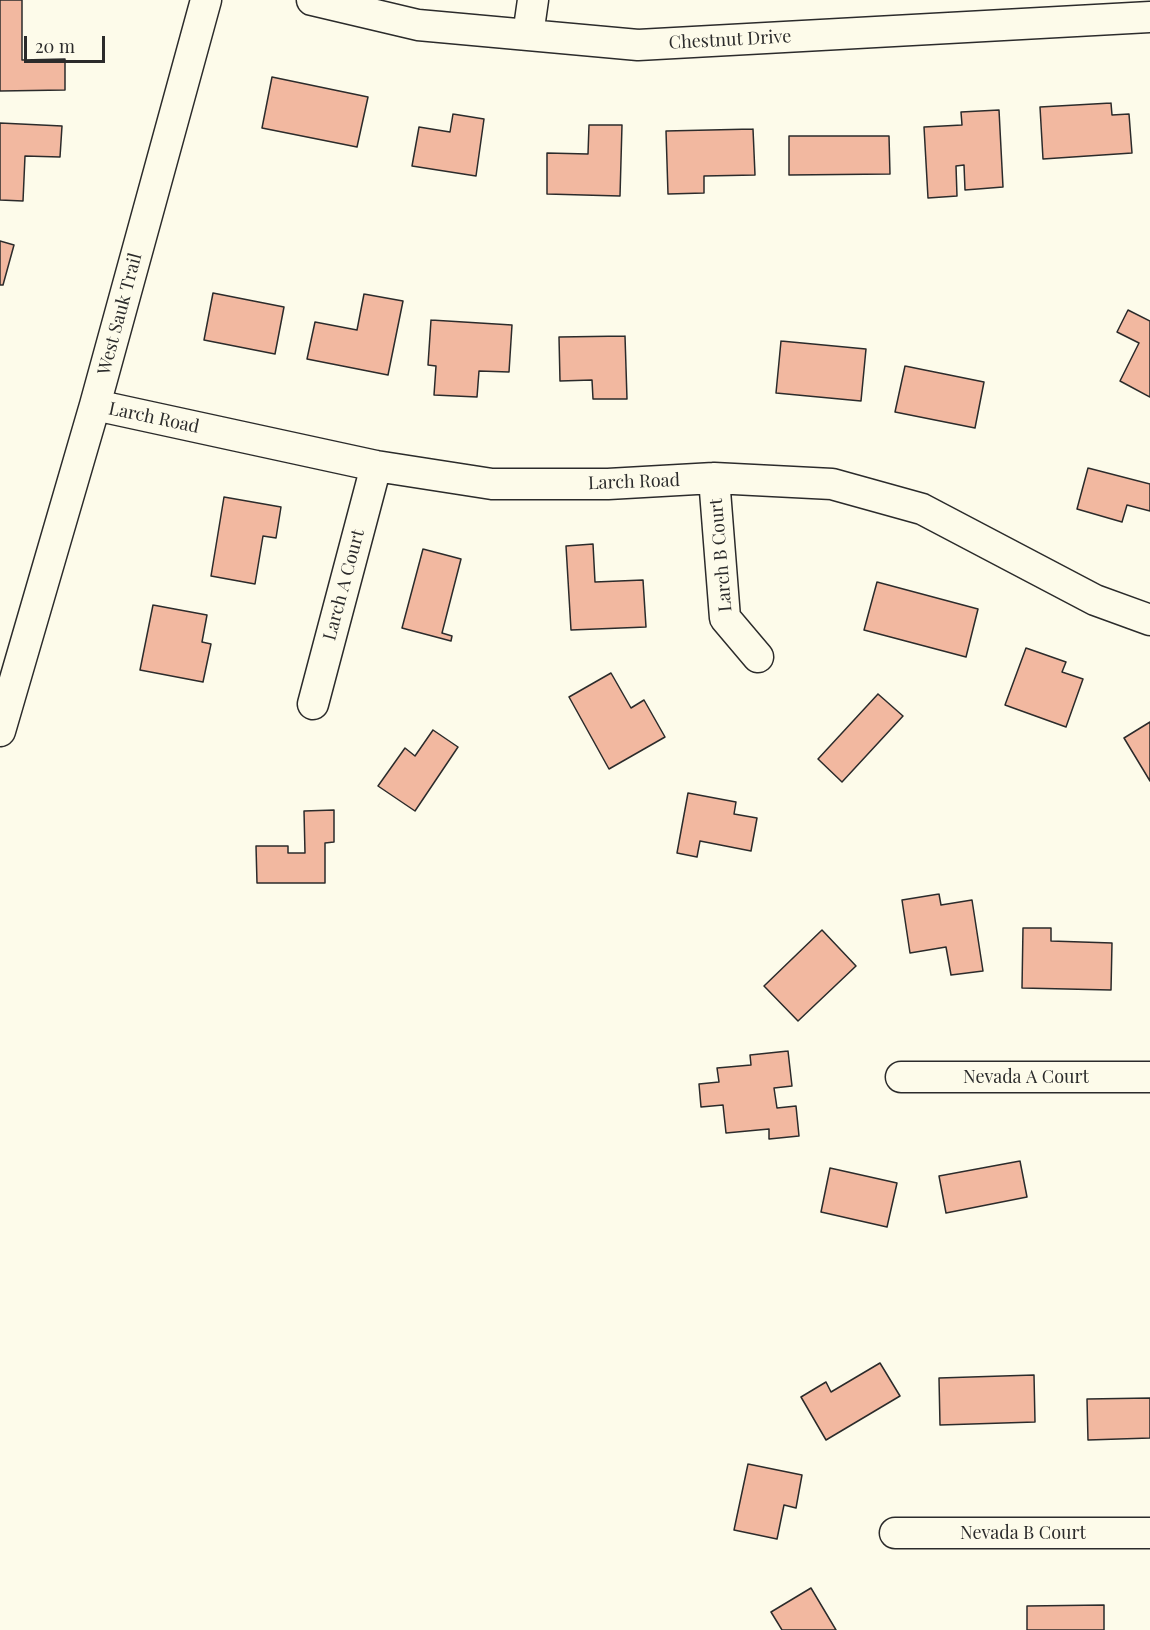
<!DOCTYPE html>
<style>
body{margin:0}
#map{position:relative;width:1150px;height:1630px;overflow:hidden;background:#fdfbea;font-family:"Playfair Display",serif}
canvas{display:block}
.scale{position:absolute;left:24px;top:36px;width:81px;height:27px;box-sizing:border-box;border:3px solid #2b2b2b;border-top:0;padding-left:8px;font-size:18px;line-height:21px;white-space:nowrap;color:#2b2b2b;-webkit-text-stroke:4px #fdfbea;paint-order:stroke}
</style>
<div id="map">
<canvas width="1150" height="1630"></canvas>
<div class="scale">20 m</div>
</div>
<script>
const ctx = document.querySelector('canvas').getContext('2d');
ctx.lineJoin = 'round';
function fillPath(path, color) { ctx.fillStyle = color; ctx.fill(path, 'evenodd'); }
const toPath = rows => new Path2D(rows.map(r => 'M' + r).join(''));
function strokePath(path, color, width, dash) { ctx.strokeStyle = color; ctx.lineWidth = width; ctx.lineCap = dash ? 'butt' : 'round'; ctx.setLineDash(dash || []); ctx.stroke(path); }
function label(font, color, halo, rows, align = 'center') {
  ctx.font = font + ' "Playfair Display",serif'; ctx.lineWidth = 4.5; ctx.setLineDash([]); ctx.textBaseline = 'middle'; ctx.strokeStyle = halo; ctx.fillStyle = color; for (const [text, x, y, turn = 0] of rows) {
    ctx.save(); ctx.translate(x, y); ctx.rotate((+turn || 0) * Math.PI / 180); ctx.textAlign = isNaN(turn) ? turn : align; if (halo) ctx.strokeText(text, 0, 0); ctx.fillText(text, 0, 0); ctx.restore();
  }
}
const building = toPath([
 [0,0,22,0,22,60,65,59,65,90,0,91,0,0],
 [272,77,368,97,357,147,262,128,272,77],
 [1111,103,1112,115,1129,114,1132,153,1043,159,1040,107,1111,103],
 [999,110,1003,187,965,190,964,165,956,166,957,196,928,198,924,127,962,125,961,112,999,110],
 [453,114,484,119,476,176,412,166,419,127,450,132,453,114],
 [0,123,62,126,60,157,25,156,23,201,0,200,0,123],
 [589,125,622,125,620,196,547,194,547,153,588,154,589,125],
 [753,129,755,175,704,176,704,193,668,194,666,131,753,129],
 [789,136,889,136,890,174,789,175,789,136],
 [0,241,14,245,3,285,0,285,0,241],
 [213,293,284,307,275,354,204,340,213,293],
 [364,294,403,301,388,375,307,359,315,322,357,330,364,294],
 [1128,310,1150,321,1150,397,1120,381,1139,343,1117,332,1128,310],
 [431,320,512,325,509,372,479,371,477,397,434,395,436,366,428,365,431,320],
 [625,336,627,399,593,399,592,380,560,381,559,337,625,336],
 [781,341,866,349,861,401,776,393,781,341],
 [905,366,984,382,975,428,895,412,905,366],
 [1088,468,1150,484,1150,511,1127,505,1122,522,1077,509,1088,468],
 [224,497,281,507,276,538,263,536,255,584,211,576,224,497],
 [593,544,595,582,643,580,646,627,571,630,566,546,593,544],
 [423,549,461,559,442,633,452,636,451,641,402,628,423,549],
 [877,582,978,609,966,657,864,630,877,582],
 [153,605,207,615,202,642,211,644,203,682,140,670,153,605],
 [1026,648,1066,662,1062,672,1083,679,1066,727,1005,705,1026,648],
 [611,673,631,708,644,700,665,737,609,769,569,697,611,673],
 [878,694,903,716,842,782,818,759,878,694],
 [1150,722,1150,781,1124,738,1150,722],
 [433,730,458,747,415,811,378,786,405,748,415,756,433,730],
 [688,793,736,802,734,814,757,818,751,851,700,841,697,857,677,853,688,793],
 [334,810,334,842,325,843,325,883,257,883,256,846,288,846,288,853,305,853,304,811,334,810],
 [939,894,941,905,972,900,983,971,951,975,946,947,910,953,902,900,939,894],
 [1023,928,1051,928,1051,941,1112,943,1111,990,1022,988,1023,928],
 [822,930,856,966,798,1021,764,986,822,930],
 [788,1051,792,1086,774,1088,777,1108,796,1106,799,1136,769,1139,769,1129,726,1133,723,1105,701,1107,699,1084,719,1082,717,1068,751,1065,750,1055,788,1051],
 [1020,1161,1027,1197,946,1213,939,1176,1020,1161],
 [830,1168,897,1183,887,1227,821,1212,830,1168],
 [880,1363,900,1396,826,1440,801,1397,826,1382,831,1392,880,1363],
 [1034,1375,1035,1422,940,1425,939,1378,1034,1375],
 [1150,1398,1150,1438,1088,1440,1087,1399,1150,1398],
 [748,1464,802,1475,796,1508,784,1505,777,1539,734,1530,748,1464],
 [811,1588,836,1630,782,1630,771,1612,811,1588],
 [1104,1605,1104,1630,1027,1630,1027,1606,1104,1605]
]);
const minor = toPath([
 [312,0,418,25,638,45,1150,17],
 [528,35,533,0],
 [95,405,376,466,492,484,608,484,714,478,832,484,922,509,1095,600,1150,620],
 [714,478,725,618,758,657],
 [313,704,376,466],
 [0,731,95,405,206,0],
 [901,1077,1150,1077],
 [895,1533,1150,1533]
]);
const streetNames = [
 ["Chestnut Drive",730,40,-3],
 ["West Sauk Trail",120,314,-75],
 ["Larch Road",154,418,12],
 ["Larch Road",634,482,-2],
 ["Larch B Court",721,555,-95],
 ["Larch A Court",344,585,-75],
 ["Nevada A Court",1026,1077],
 ["Nevada B Court",1023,1533]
];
fillPath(building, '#f2b8a0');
strokePath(building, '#2b2b2b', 1.5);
strokePath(minor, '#2b2b2b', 33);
strokePath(minor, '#fdfbea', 30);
label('18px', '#2b2b2b', '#fdfbea', streetNames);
</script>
